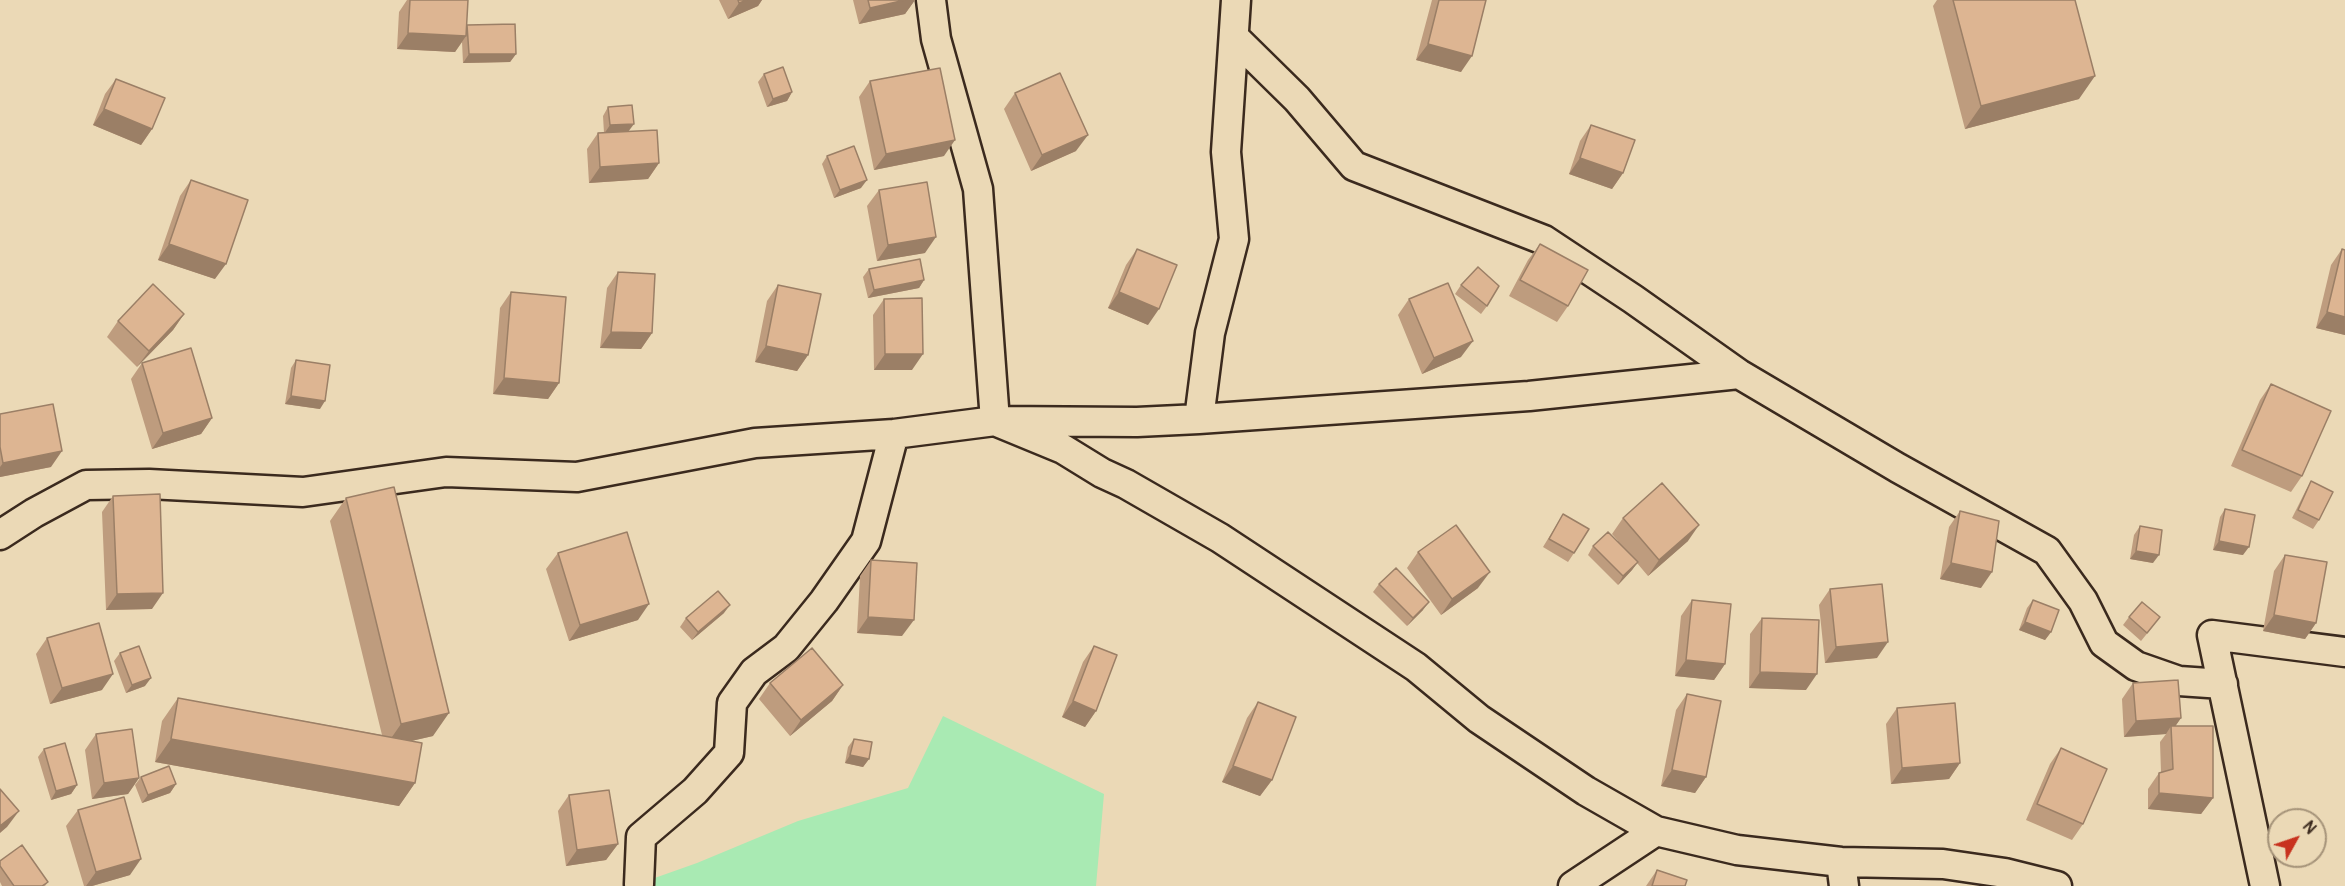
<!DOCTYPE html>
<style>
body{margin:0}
#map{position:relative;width:2345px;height:886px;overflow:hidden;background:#ebd9b6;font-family:Pangolin,sans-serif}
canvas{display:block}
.north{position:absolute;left:2267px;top:808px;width:60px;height:60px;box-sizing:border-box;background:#ebd9b6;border:2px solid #a59379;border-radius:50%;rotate:50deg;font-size:16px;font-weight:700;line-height:24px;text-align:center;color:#3b2a1e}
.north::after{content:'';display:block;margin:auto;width:21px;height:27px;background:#c8321e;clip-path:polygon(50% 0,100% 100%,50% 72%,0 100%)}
</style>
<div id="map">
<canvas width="2345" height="886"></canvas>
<div class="north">N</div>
</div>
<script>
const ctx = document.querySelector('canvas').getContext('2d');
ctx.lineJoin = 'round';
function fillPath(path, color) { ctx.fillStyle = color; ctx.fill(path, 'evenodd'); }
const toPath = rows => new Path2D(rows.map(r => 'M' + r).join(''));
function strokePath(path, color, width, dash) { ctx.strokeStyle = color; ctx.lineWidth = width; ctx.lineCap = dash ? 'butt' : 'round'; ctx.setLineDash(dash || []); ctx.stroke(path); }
const green = toPath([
 [943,716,1104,794,1096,886,632,886,697,863,798,821,908,788]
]);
const street = toPath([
 [931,0,936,39,978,189,995,421,1063,449,1102,473,1126,484,1220,538,1416,667,1479,719,1586,791,1656,831,1737,850,1841,862,1943,864,2005,873,2057,886],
 [1234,37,1297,99,1354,166,1544,240,1633,299,1739,374,1898,468,2047,551,2083,601,2104,643,2136,666,2179,681,2223,684],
 [1199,419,1210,333,1234,239,1226,152,1236,0],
 [0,535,34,513,86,485,149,484,303,492,446,472,577,477,755,443,894,434,995,421,1137,422,1199,419,1529,396,1739,374],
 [1841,862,1844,886],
 [639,884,641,837,695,791,729,753,732,703,754,672,786,648,824,601,866,541,894,434],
 [1573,886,1656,831],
 [2265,886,2212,635,2345,652]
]);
const wall = toPath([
 [407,0,468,0,466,26,516,54,510,62,463,63,462,42,455,52,397,49,399,12],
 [719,0,762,0,758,6,728,19],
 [853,0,915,0,905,14,859,24],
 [1432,0,1486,0,1461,72,1416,60],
 [1937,0,2075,0,2079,99,1965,129,1933,6],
 [764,74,792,92,787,101,767,107,758,82],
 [116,79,152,129,141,145,93,125,105,94],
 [870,81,944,156,874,170,859,97],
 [1015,93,1076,151,1031,171,1004,109],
 [608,107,628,132,659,163,648,179,589,183,587,149,598,133,604,133,603,116],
 [1591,125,1623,173,1612,189,1569,174,1580,141],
 [827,156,861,188,834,198,822,164],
 [191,180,215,279,158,260,180,196],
 [879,190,925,253,877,261,867,206],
 [1540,244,1568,306,1557,322,1509,296,1528,260],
 [1137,249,1148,325,1108,308,1126,265],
 [2342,249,2345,335,2316,328,2331,265],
 [869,269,924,280,919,288,868,298,863,277],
 [618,272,652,333,641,349,600,348,607,288],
 [778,285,808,355,797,371,755,362,767,301],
 [1461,285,1487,306,1481,314,1455,294],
 [511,292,559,383,548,399,493,394,500,308],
 [884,299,912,370,874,370,873,315],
 [1409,299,1461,357,1422,374,1398,315],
 [184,314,173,330,137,367,107,337,118,321],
 [296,360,320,409,285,404,291,368],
 [142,363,212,418,201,434,152,449,131,379],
 [2271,384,2302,476,2291,492,2231,466,2260,400],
 [0,414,51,467,0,477],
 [2311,481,2319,520,2313,529,2292,518,2306,490],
 [113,496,152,609,106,610,102,512],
 [346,498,433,736,411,741,415,783,399,806,155,762,162,721,178,698,382,735,330,521],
 [2225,509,2243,555,2213,550,2220,517],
 [1960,511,1981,588,1940,579,1949,527],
 [1563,514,1574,553,1568,562,1543,547],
 [1623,518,1688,541,1648,576,1637,563,1632,570,1618,585,1588,555,1593,546,1618,541,1612,534],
 [2140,526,2153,563,2130,559,2134,535],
 [1418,552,1478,588,1441,615,1407,568],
 [558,553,638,620,569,641,546,569],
 [2285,555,2316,623,2305,639,2263,631,2274,571],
 [871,560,902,636,857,633,860,576],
 [1379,584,1423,610,1407,626,1373,592],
 [1830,589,1877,658,1825,663,1819,605],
 [1692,600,1725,664,1714,680,1675,676,1681,616],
 [2033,600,2051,632,2045,640,2019,630,2027,608],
 [724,613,692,640,680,627,686,618],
 [2129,617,2154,625,2141,641,2123,625],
 [1762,618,1806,690,1749,688,1750,634],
 [47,638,102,690,50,704,36,654],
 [1094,646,1096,711,1085,727,1062,717,1083,662],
 [120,653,145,686,126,693,114,661],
 [770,683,843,685,832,701,790,736,759,699],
 [2133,683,2181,718,2175,726,2213,798,2201,814,2148,809,2148,789,2159,773,2161,772,2160,742,2166,734,2124,737,2122,699],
 [1687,694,1706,777,1695,793,1661,786,1676,710],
 [1258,702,1272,780,1260,796,1222,782,1247,718],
 [1897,708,1960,763,1949,779,1891,784,1886,724],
 [96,734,139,778,128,794,92,799,85,750],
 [854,739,869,759,863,767,845,763,848,747],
 [2061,748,2083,824,2072,840,2026,820,2050,764],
 [44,749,77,785,71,794,51,800,38,757],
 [141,777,176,784,170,793,142,803,135,785],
 [569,795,618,844,606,860,566,866,558,811],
 [78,810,130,875,92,886,84,886,66,826],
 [0,861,48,882,45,886,2,886,0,882],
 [1657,870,1685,886,1646,886]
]);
const shadedWall = toPath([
 [747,0,762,0,758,6,728,19,739,3],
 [905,0,915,0,905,14,859,24,870,8],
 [408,33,466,36,455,52,397,49],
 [1428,44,1472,56,1461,72,1416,60],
 [469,54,516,54,510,62,463,63],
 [2095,76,2079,99,1965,129,1981,106],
 [792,92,787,101,767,107,773,99],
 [104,109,152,129,141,145,93,125],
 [634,124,628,132,604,134,610,125],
 [1088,135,1076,151,1031,171,1042,155],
 [955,140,944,156,874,170,886,154],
 [1580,158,1623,173,1612,189,1569,174],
 [659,163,648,179,589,183,600,167],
 [867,180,861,188,834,198,840,190],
 [936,237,925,253,877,261,888,245],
 [169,244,226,264,215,279,158,260],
 [924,280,919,288,868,298,874,290],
 [1119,292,1159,309,1148,325,1108,308],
 [2327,312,2345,317,2345,335,2316,328],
 [184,314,173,330,137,367,149,351],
 [611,332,652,333,641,349,600,348],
 [1473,341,1461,357,1422,374,1434,358],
 [766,346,808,355,797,371,755,362],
 [885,354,923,354,912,370,874,370],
 [504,378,559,383,548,399,493,394],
 [291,396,325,401,320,409,285,404],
 [212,418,201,434,152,449,163,433],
 [62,451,51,467,0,477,0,467,3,463],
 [1699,525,1688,541,1648,576,1659,560],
 [2219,541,2249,547,2243,555,2213,550],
 [2136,551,2159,555,2153,563,2130,559],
 [1638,562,1632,570,1618,585,1623,576],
 [1951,563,1992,572,1981,588,1940,579],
 [1490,572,1478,588,1441,615,1452,599],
 [163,593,152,609,106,610,117,594],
 [1429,602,1423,610,1407,626,1413,618],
 [649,604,638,620,569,641,580,625],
 [730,605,724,613,692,640,698,632],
 [2274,615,2316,623,2305,639,2263,631],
 [868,617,914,620,902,636,857,633],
 [2025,622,2051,632,2045,640,2019,630],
 [1888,642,1877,658,1825,663,1836,647],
 [1686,660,1725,664,1714,680,1675,676],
 [1760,672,1817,674,1806,690,1749,688],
 [113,674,102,690,50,704,62,688],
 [151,678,145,686,126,693,132,685],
 [843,685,832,701,790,736,801,720],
 [1073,701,1096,711,1085,727,1062,717],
 [449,713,433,736,385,747,401,724],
 [2181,718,2172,731,2171,726,2166,734,2124,737,2136,721],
 [171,739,415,783,399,806,155,762],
 [850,755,869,759,863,767,845,763],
 [1960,763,1949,779,1891,784,1902,768],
 [1233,766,1272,780,1260,796,1222,782],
 [1672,770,1706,777,1695,793,1661,786],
 [139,778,128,794,92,799,104,783],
 [176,784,170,793,142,803,148,795],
 [77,785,71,794,51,800,56,791],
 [2159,793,2213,798,2201,814,2148,809],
 [19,811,7,827,0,833,0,826],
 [618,844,606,860,566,866,577,850],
 [141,859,130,875,92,886,86,886,96,872]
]);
const building = toPath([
 [410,0,468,0,466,36,408,33,410,0],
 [738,0,747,0,739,3,738,0],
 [868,0,905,0,870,8,868,0],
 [1439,0,1486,0,1472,56,1428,44,1439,0],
 [1953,0,2075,0,2095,76,1981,106,1953,0],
 [515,24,516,54,469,54,467,25,515,24],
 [783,67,792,92,773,99,764,74,783,67],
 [940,68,955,140,886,154,870,81,940,68],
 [1060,73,1088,135,1042,155,1015,93,1060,73],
 [116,79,165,98,152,129,104,109,116,79],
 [632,105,634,124,610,125,608,107,632,105],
 [1591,125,1635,140,1623,173,1580,158,1591,125],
 [657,130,659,163,600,167,598,133,657,130],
 [854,146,867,180,840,190,827,156,854,146],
 [191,180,248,200,226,264,169,244,191,180],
 [927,182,936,237,888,245,879,190,927,182],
 [1540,244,1588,270,1568,306,1520,280,1540,244],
 [1137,249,1177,265,1159,309,1119,292,1137,249],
 [2342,249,2345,250,2345,317,2327,312,2342,249],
 [920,259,924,280,874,290,869,269,920,259],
 [1478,267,1499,286,1487,306,1461,285,1478,267],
 [618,272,655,274,652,333,611,332,618,272],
 [1448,283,1473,341,1434,358,1409,299,1448,283],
 [153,284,184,314,149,351,118,321,153,284],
 [778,285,821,294,808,355,766,346,778,285],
 [511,292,566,297,559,383,504,378,511,292],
 [922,298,923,354,885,354,884,299,922,298],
 [191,348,212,418,163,433,142,363,191,348],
 [296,360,330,365,325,401,291,396,296,360],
 [2271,384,2331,411,2302,476,2242,450,2271,384],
 [53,404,62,451,3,463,0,447,0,414,53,404],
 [2311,481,2333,492,2319,520,2298,510,2311,481],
 [1662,483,1699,525,1659,560,1623,518,1662,483],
 [394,487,449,713,401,724,346,498,394,487],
 [160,494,163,593,117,594,113,496,160,494],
 [2225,509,2255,515,2249,547,2219,541,2225,509],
 [1960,511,1999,521,1992,572,1951,563,1960,511],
 [1563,514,1589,529,1574,553,1549,539,1563,514],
 [1456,525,1490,572,1452,599,1418,552,1456,525],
 [2140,526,2162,530,2159,555,2136,551,2140,526],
 [627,532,649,604,580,625,558,553,627,532],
 [1608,532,1638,562,1623,576,1593,546,1608,532],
 [2285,555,2327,562,2316,623,2274,615,2285,555],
 [871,560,917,563,914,620,868,617,871,560],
 [1396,568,1429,602,1413,618,1379,584,1396,568],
 [1882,584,1888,642,1836,647,1830,589,1882,584],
 [718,591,730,605,698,632,686,618,718,591],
 [1692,600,1731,604,1725,664,1686,660,1692,600],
 [2033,600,2059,610,2051,632,2025,622,2033,600],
 [2142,602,2160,617,2147,633,2129,617,2142,602],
 [1762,618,1819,620,1817,674,1760,672,1762,618],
 [99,623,113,674,62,688,47,638,99,623],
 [139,646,151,678,132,685,120,653,139,646],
 [1094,646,1117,655,1096,711,1073,701,1094,646],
 [812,648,843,685,801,720,770,683,812,648],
 [2178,680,2181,718,2136,721,2133,683,2178,680],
 [1687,694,1721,701,1706,777,1672,770,1687,694],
 [178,698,422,743,415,783,171,739,178,698],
 [1258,702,1296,717,1272,780,1233,766,1258,702],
 [1955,703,1960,763,1902,768,1897,708,1955,703],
 [2171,726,2213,726,2213,798,2159,793,2159,773,2173,769,2171,726],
 [132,729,139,778,104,783,96,734,132,729],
 [854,739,872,742,869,759,850,755,854,739],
 [65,743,77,785,56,791,44,749,65,743],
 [2061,748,2107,769,2083,824,2037,804,2061,748],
 [169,766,176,784,148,795,141,777,169,766],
 [0,789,19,811,0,826,0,789],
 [609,790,618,844,577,850,569,795,609,790],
 [124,797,141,859,96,872,78,810,124,797],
 [22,845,48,882,42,886,14,886,0,866,0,861,22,845],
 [1657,870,1687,880,1685,886,1652,886,1657,870]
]);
fillPath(green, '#a9eab3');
strokePath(street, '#3b2a1e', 33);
strokePath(street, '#ebd9b6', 28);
fillPath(wall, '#be9c7e');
fillPath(shadedWall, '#9b7f66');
fillPath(building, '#ddb592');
strokePath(building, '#9b7f66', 1.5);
</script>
